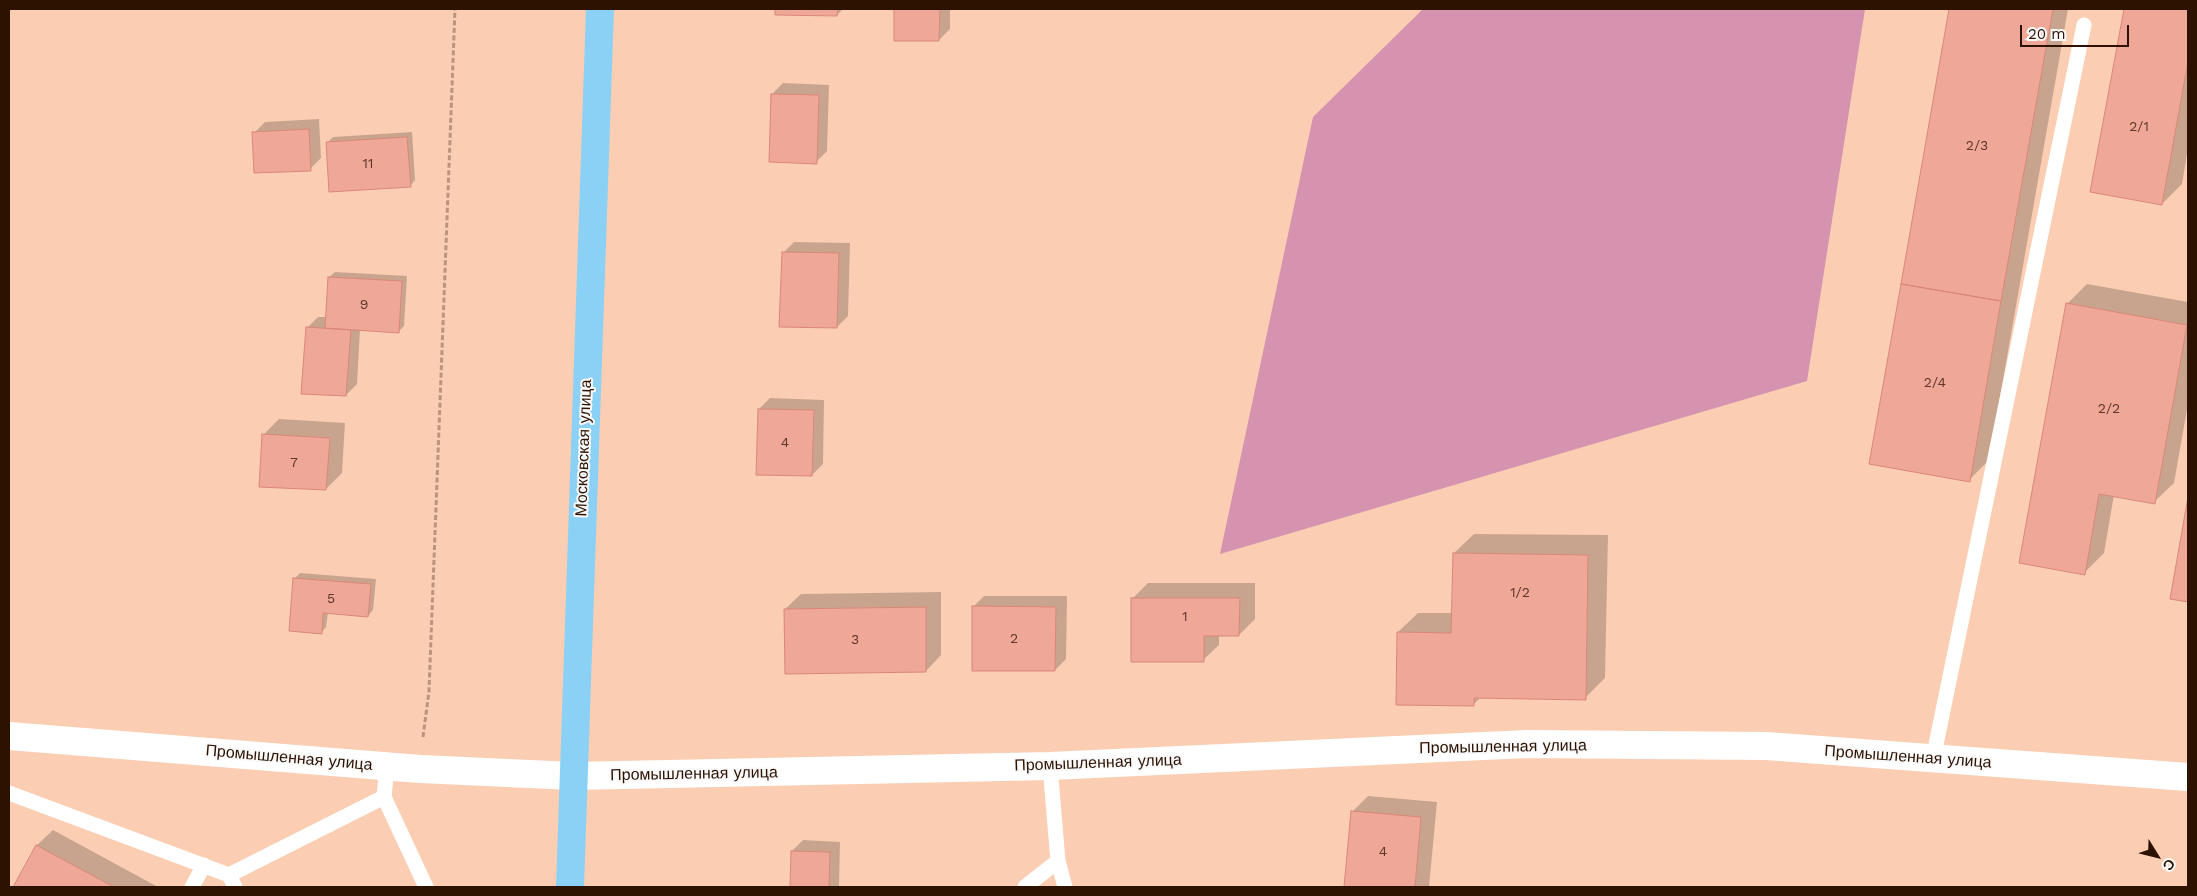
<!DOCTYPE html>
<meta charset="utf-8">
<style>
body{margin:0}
#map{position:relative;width:2197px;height:896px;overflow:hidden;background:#fbceb3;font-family:"Work Sans",sans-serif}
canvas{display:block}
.frame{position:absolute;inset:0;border:10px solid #2d1202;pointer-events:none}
.north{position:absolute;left:2132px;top:831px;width:50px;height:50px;-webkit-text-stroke:4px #fafafa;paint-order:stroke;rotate:126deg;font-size:14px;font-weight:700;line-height:20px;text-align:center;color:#2d1202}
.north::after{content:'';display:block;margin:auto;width:18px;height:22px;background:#2d1202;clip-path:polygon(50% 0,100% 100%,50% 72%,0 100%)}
.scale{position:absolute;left:2020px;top:25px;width:109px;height:22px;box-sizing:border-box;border:2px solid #2d1202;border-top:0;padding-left:6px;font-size:15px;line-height:18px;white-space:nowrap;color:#2d1202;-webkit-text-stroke:4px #fafafa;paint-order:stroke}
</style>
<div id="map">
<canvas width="2197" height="896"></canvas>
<div class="frame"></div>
<div class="north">С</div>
<div class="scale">20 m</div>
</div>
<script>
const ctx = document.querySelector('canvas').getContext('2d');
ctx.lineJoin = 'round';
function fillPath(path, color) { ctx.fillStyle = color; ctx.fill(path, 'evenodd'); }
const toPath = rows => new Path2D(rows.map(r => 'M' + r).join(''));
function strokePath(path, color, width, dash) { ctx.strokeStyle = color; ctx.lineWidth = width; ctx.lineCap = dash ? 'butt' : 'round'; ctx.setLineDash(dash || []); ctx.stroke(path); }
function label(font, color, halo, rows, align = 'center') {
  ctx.font = font + ' "Work Sans",sans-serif'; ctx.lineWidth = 4; ctx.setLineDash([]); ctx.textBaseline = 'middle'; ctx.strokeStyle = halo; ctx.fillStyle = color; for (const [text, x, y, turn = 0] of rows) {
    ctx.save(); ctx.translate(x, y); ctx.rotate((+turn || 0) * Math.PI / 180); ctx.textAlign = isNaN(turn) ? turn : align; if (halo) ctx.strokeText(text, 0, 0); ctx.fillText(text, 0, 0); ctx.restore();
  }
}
const forest = toPath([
 [1423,9,1865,9,1807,381,1220,554,1313,117]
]);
const shadow = toPath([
 [777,9,843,9,837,15,777,14],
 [895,9,950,9,950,29,939,40,895,39],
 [1950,9,2068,9,1989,460,1969,480,1871,463],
 [2125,9,2188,9,2188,148,2182,184,2162,204,2092,191],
 [783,83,829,85,827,151,816,162,772,94],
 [319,119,321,158,310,169,254,133,265,122],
 [412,132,415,180,410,186,328,142,333,137],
 [794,242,850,243,848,316,837,327,783,253],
 [335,272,407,276,404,326,399,331,360,329,357,384,346,395,307,328,318,317,327,317,329,277],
 [2087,284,2188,302,2188,404,2174,483,2154,502,2114,495,2104,553,2084,573,2067,304],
 [770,398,824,400,823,464,812,475,759,409],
 [279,419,345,423,342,473,326,489,263,435],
 [2188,504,2188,601,2171,598],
 [1474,534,1608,535,1605,678,1585,698,1481,697,1474,704,1398,632,1418,613,1453,613,1454,553],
 [300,573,376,579,373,610,368,616,328,612,326,627,321,633,295,578],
 [1148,583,1255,583,1255,619,1239,635,1219,635,1219,645,1203,660,1132,599],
 [941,592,941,655,926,671,785,609,801,594],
 [984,596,1067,596,1066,659,1055,670,973,607],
 [1368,796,1437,802,1429,887,1345,887,1352,812],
 [53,830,158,887,14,887,37,845],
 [803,840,840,842,839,887,791,887,792,851]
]);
const building = toPath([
 [775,9,838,9,837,16,775,15,775,9],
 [894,9,940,9,939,41,894,41,894,9],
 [1949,9,2053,9,2001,301,1901,284,1949,9],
 [2124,9,2188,9,2188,62,2162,205,2090,192,2124,9],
 [771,94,819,95,817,164,769,162,771,94],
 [309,129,311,171,254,173,252,132,309,129],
 [407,137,411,187,329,192,326,142,407,137],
 [782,252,839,253,837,328,779,327,782,252],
 [328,277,402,281,399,333,325,328,328,277],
 [1901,284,2001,301,1970,482,1869,464,1901,284],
 [2066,303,2187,325,2155,504,2099,494,2085,575,2019,563,2066,303],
 [306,327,351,330,346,396,301,394,306,327],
 [758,409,814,410,812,476,756,475,758,409],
 [262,434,330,438,326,490,259,487,262,434],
 [2188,497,2188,602,2170,599,2188,497],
 [1453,553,1588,555,1586,700,1474,698,1474,706,1396,705,1397,632,1451,633,1453,553],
 [293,578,371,584,368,617,323,613,322,634,289,631,293,578],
 [1131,598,1240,598,1239,636,1204,636,1204,662,1131,662,1131,598],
 [972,606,1056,607,1055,671,972,671,972,606],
 [926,607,926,672,785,674,784,609,926,607],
 [1351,811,1421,817,1415,887,1344,887,1351,811],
 [36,845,114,887,13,887,36,845],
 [791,851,830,852,829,887,790,887,791,851]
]);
const path = toPath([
 [423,737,429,691,455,9]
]);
const lane = toPath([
 [1933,759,2084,25],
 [387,766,384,797,426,887],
 [1050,766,1058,861,1065,887],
 [9,793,229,875],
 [192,887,204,865],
 [235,887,229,875,384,797],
 [1025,887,1058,861]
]);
const street = toPath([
 [9,736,420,769,573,776,1050,766,1527,744,1766,746,2188,777]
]);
const highway = toPath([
 [570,887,600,9]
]);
const numberNames = [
 ["2/1",2139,127],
 ["2/3",1977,146],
 ["11",368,164],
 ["9",364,305],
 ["2/4",1935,383],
 ["2/2",2109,409],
 ["4",785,443],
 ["7",294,463],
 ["1/2",1520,593],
 ["5",331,599],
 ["1",1185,617],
 ["2",1014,639],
 ["3",855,640],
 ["4",1383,852]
];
const streetNames = [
 ["Московская улица",584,448,-88],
 ["Промышленная улица",1503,747,-1],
 ["Промышленная улица",1908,757,4],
 ["Промышленная улица",289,758,5],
 ["Промышленная улица",1098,763,-2],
 ["Промышленная улица",694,774,-1]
];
fillPath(forest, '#d693b0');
fillPath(shadow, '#0003');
fillPath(building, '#efa798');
strokePath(building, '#d98776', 1);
strokePath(path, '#bb947c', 3, [5, 2.5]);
strokePath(lane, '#fff', 15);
strokePath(street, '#fff', 28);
strokePath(highway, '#8bd1f5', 28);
label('14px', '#5e3728', null, numberNames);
label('16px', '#2d1202', '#fafafa', streetNames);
</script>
